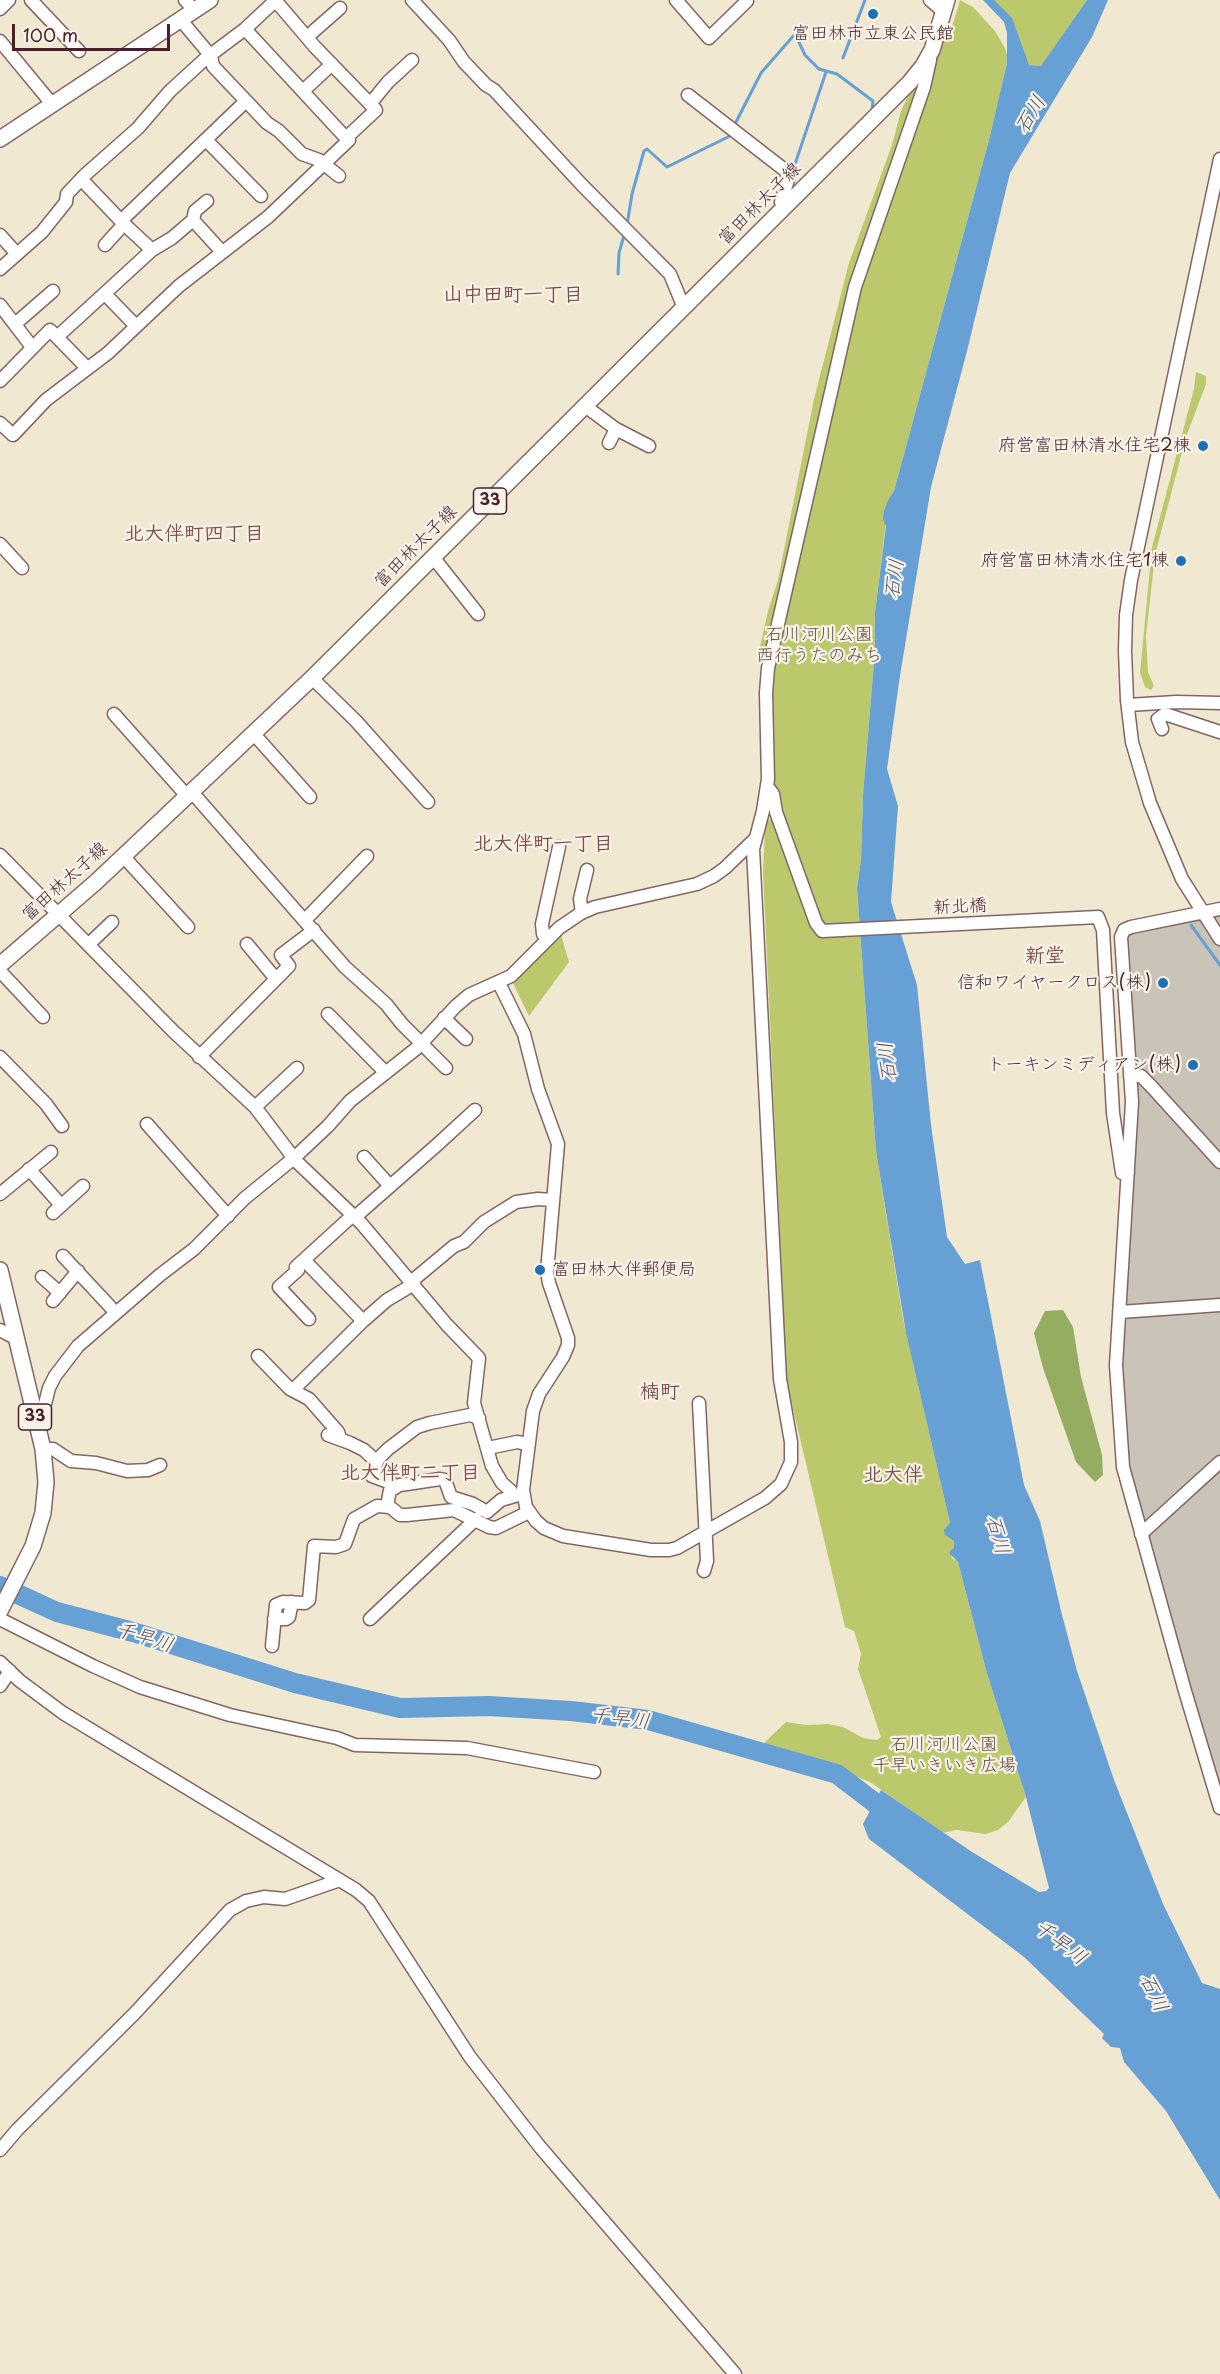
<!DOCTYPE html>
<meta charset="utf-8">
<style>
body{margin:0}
#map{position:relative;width:1220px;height:2374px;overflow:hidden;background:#f0e8d0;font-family:"Playpen Sans",sans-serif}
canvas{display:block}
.scale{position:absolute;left:12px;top:24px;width:158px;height:27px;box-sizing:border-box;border:3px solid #4a1f2b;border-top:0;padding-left:8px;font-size:18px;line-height:21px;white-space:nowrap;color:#4a1f2b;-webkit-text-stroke:4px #f7f3e8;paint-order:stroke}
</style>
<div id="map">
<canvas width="1220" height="2374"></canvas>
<div class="scale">100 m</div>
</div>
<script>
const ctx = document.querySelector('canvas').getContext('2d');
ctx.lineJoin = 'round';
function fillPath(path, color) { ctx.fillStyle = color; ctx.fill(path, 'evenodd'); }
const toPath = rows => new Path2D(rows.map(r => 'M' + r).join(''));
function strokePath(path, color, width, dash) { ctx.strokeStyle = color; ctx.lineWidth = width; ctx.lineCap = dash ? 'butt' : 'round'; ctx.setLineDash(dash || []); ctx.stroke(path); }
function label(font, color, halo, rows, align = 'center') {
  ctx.font = font + ' "Playpen Sans","Klee One",sans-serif'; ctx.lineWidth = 4.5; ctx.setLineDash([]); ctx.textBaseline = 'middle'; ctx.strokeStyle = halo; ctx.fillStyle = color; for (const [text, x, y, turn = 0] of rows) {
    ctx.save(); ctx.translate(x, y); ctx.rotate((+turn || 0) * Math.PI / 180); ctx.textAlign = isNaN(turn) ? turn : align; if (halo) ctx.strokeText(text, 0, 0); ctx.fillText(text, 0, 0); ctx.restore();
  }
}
const industrial = toPath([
 [1220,917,1220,1793,1127,1468,1119,1369,1138,1125,1127,934]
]);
const green = toPath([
 [960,0,973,7,995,31,1005,48,1008,59,989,140,894,491,889,498,875,612,875,651,863,795,861,860,857,888,876,1151,903,1319,950,1523,950,1537,954,1541,954,1547,950,1551,952,1558,958,1562,986,1670,1026,1797,1008,1822,998,1830,986,1834,956,1830,943,1833,870,1782,813,1759,766,1746,764,1743,786,1722,806,1725,828,1724,843,1727,863,1738,877,1740,881,1737,858,1669,861,1654,854,1631,845,1627,787,1384,763,872,765,831,767,822,772,817,773,794,768,668,760,655,760,647,768,611,778,580,814,399,849,263,892,145,901,111,907,98,935,65,943,40,951,30],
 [994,0,1087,0,1042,66,1029,65],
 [1196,372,1206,376,1206,384,1186,437,1155,555,1146,636,1148,672,1154,686,1151,690,1145,687,1140,673,1152,547,1194,389],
 [561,935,569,962,529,1016,512,981]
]);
const forest = toPath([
 [1063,1310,1073,1327,1081,1377,1102,1455,1103,1475,1095,1482,1076,1462,1043,1368,1034,1333,1045,1311]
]);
const water = toPath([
 [983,0,994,0,1012,18,1029,65,1041,66,1087,0,1108,0,1092,37,1010,173,967,351,931,487,899,682,887,769,898,806,891,902,917,985,931,1125,947,1237,965,1264,980,1260,1024,1485,1040,1521,1062,1615,1077,1671,1114,1780,1163,1904,1202,1983,1220,1989,1220,2200,1166,2111,1124,2062,1120,2048,1111,2047,1102,2038,1104,2034,1024,1957,869,1839,863,1824,881,1790,972,1852,1039,1892,1046,1891,1049,1888,1026,1797,986,1670,958,1562,950,1554,950,1551,954,1547,954,1541,945,1535,944,1530,950,1523,906,1333,876,1151,857,888,861,860,863,795,875,651,875,612,886,526,883,519,884,511,889,498,894,491,989,140,1007,63,1007,33,1004,22]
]);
const stream = toPath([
 [843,58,865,0],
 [734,126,761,73,795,34,805,55,819,69,837,74,873,101,872,111],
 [791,176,826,72],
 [627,225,632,194,644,151,647,149,667,167,732,135],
 [618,274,619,253,625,232],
 [1191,925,1220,965]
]);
const river = toPath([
 [0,1586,57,1612,133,1632,295,1683,400,1708,489,1706,571,1711,648,1720,837,1774,896,1819]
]);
const minor = toPath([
 [31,0,79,51],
 [185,0,194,10],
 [412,0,449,40,464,62,486,85,494,90,582,185,670,274,684,308],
 [676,0,709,38,747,1,746,0],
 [930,0,944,12],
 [0,9,9,0],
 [180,19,211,56,213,66,267,123,279,131,302,154,319,160,339,176],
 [245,29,346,138],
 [307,37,340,8],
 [0,41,52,104],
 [303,91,332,64],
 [688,95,786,171,788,180,781,202,785,207],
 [370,104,388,82,412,60],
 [206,140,261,196],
 [1220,159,1131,580,1126,615,1125,651,1127,700,1132,742,1150,803,1182,879,1220,939],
 [81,179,124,224],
 [126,216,246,101],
 [193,220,222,252],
 [0,235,17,254],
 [105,245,124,224,152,250],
 [0,269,42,232,66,202,67,194,86,174,138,128,170,91,205,59,245,29,276,0],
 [105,294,136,326],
 [0,305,32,347],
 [15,324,53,291],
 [57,337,152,250,172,238,193,220,195,211,207,201],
 [0,381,50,330,87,368],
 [585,406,616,429,649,446],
 [0,423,13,435,46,400,108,353,179,286,268,217,349,140,346,138,376,110,315,47,275,0],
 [609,443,616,429],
 [0,544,22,568],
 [433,557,478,614],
 [312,678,356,721,428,802],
 [1128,705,1176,702,1220,703],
 [114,714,187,796],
 [1162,729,1158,719,1165,714,1220,732],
 [253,733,310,797],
 [767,786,773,794,776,812,816,923,822,931,1098,917,1103,930,1113,1113,1122,1173,1128,1173],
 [191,791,345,967,386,1004,402,1024,446,1068],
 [0,855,173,1031,255,1107,296,1161,361,1223,447,1325,479,1358,474,1403,492,1466,502,1483,511,1491,512,1496],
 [123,856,188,927],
 [1220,909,1131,927,1124,930,1121,937,1132,1102,1116,1365,1123,1467,1185,1691,1220,1808],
 [582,913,580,899,587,870],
 [305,920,367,856],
 [548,938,543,934,542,924,559,847],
 [89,944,112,922],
 [247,944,276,979],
 [0,971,43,1017],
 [499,983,524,1034,538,1089,558,1144,547,1272,549,1283,568,1338,568,1345,563,1357,539,1394,533,1411,523,1490,526,1507,536,1521,544,1528,563,1536,651,1550,669,1550,677,1548,765,1498,781,1484,791,1462,791,1442,780,1379,753,849,763,811,768,779,766,693,768,668,855,287,924,87,930,60],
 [328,1014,386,1073],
 [444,1018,466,1039],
 [0,1057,46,1104,62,1126],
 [199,1057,289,966,281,955,314,930],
 [1130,1076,1141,1076,1151,1086,1220,1162],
 [255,1107,297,1068],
 [147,1124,228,1216],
 [364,1157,390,1186],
 [29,1169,61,1205],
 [0,1194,51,1152],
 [53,1213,83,1186],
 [355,1217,438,1144,475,1110],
 [63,1256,116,1313],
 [42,1277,60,1293],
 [412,1281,454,1246,464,1242,484,1222,516,1202,538,1199,552,1200],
 [53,1301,78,1271],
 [1120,1312,1220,1305],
 [309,1319,279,1287,298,1270,296,1267,353,1215],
 [363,1321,387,1300,414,1284],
 [0,1330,17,1339],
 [258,1356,290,1389,309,1399,338,1432,340,1438],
 [293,1390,363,1321,304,1260],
 [699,1403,707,1561,704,1571],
 [36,1422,43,1412,49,1388,55,1376,78,1346,160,1275,194,1249,245,1198,294,1158,328,1126,350,1101,417,1048,456,1006,469,995,511,976,559,928,581,913,595,907,697,884,714,876,725,868,754,840],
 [328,1435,350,1443,364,1450,377,1462],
 [488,1448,517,1442,528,1444],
 [43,1449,53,1449,71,1461,96,1463,127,1471,148,1470,160,1465],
 [395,1488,393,1484,372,1476,378,1459,388,1449,417,1427,430,1423,470,1415,479,1418],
 [387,1506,390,1490,400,1485,440,1479,445,1480,451,1497,473,1504,487,1512,501,1500,518,1495],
 [1141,1534,1220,1462],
 [0,1619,93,1666,140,1687,230,1715,337,1738,355,1745,467,1748,594,1772],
 [274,1619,286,1619,289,1617,292,1602],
 [370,1619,476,1519],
 [272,1646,276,1605,283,1602,305,1603,309,1600,314,1546,336,1547,345,1544,354,1519,377,1506,390,1507,400,1515,407,1515,454,1510,489,1527,496,1528,529,1512],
 [0,1662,20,1681,63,1713,356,1890,369,1901,470,2057,540,2147,735,2374],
 [0,1686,10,1671],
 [0,2150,17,2130,135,2013,230,1910,246,1901,264,1897,285,1899,340,1880]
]);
const major = toPath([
 [0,139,210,0],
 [0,965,96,882,312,678,910,82,923,66,932,50,947,0],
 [0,1270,43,1449,46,1482,43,1513,33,1546,0,1611]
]);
const markers = [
 [873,14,6,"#1f6fb2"],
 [1203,446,6,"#1f6fb2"],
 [1181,561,6,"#1f6fb2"],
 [1163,983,6,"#1f6fb2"],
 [1193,1065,6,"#1f6fb2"],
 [540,1270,6,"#1f6fb2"]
];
const shields = [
 [490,501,33],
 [35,1417,33]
];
const shieldNames = [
 ["33",490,501],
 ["33",35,1417]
];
const poiNames = [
 ["富田林市立東公民館",873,34,"center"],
 ["府営富田林清水住宅2棟",1191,446],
 ["府営富田林清水住宅1棟",1169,561],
 ["信和ワイヤークロス(株)",1151,983],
 ["トーキンミディアン(株)",1181,1065],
 ["富田林大伴郵便局",552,1270,"left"]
];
const streetNames = [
 ["富田林太子線",760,204,-45],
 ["富田林太子線",416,547,-45],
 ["富田林太子線",65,882,-42],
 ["新北橋",960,907,-3]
];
const parkNames = [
 ["石川河川公園",819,635],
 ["西行うたのみち",819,656],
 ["石川河川公園",944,1745],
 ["千早いきいき広場",944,1766]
];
const waterNames = [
 ["石川",1031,115,-59],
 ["石川",895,579,-82],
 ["石川",888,1062,-97],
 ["石川",997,1535,74],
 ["千早川",144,1638,17],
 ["千早川",620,1719,7],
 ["千早川",1060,1943,37],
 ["石川",1153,1993,64]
];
const neighbourhoodNames = [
 ["山中田町一丁目",513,295],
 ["北大伴町四丁目",194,534],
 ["北大伴町一丁目",543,844],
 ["新堂",1045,956],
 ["楠町",660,1392],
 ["北大伴町二丁目",410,1473],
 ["北大伴",893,1475]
];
fillPath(industrial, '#cac3b8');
fillPath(green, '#bbc96c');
fillPath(forest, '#94ad60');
fillPath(water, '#66a0d5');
strokePath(stream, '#66a0d5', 3);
strokePath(river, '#66a0d5', 20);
strokePath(minor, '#846565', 15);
strokePath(major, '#846565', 18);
strokePath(minor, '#fff', 12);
strokePath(major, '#fff', 15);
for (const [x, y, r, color] of markers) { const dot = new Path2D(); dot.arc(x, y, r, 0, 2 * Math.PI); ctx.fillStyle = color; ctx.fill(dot); strokePath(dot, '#f7f3e8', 2); }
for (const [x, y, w] of shields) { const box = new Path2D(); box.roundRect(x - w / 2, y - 13, w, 26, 4.5); ctx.fillStyle = '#f7f3e8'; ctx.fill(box); strokePath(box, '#4a1f2b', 1.5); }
label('bold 16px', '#4a1f2b', null, shieldNames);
label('18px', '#4a1f2b', '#f7f3e8', poiNames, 'right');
label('18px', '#4a1f2b', '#f7f3e8', streetNames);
label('18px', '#664a3b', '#f7f3e8', parkNames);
label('italic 20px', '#55536f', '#f7f3e8', waterNames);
label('bold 20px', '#814c49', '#f7f3e8', neighbourhoodNames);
</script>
